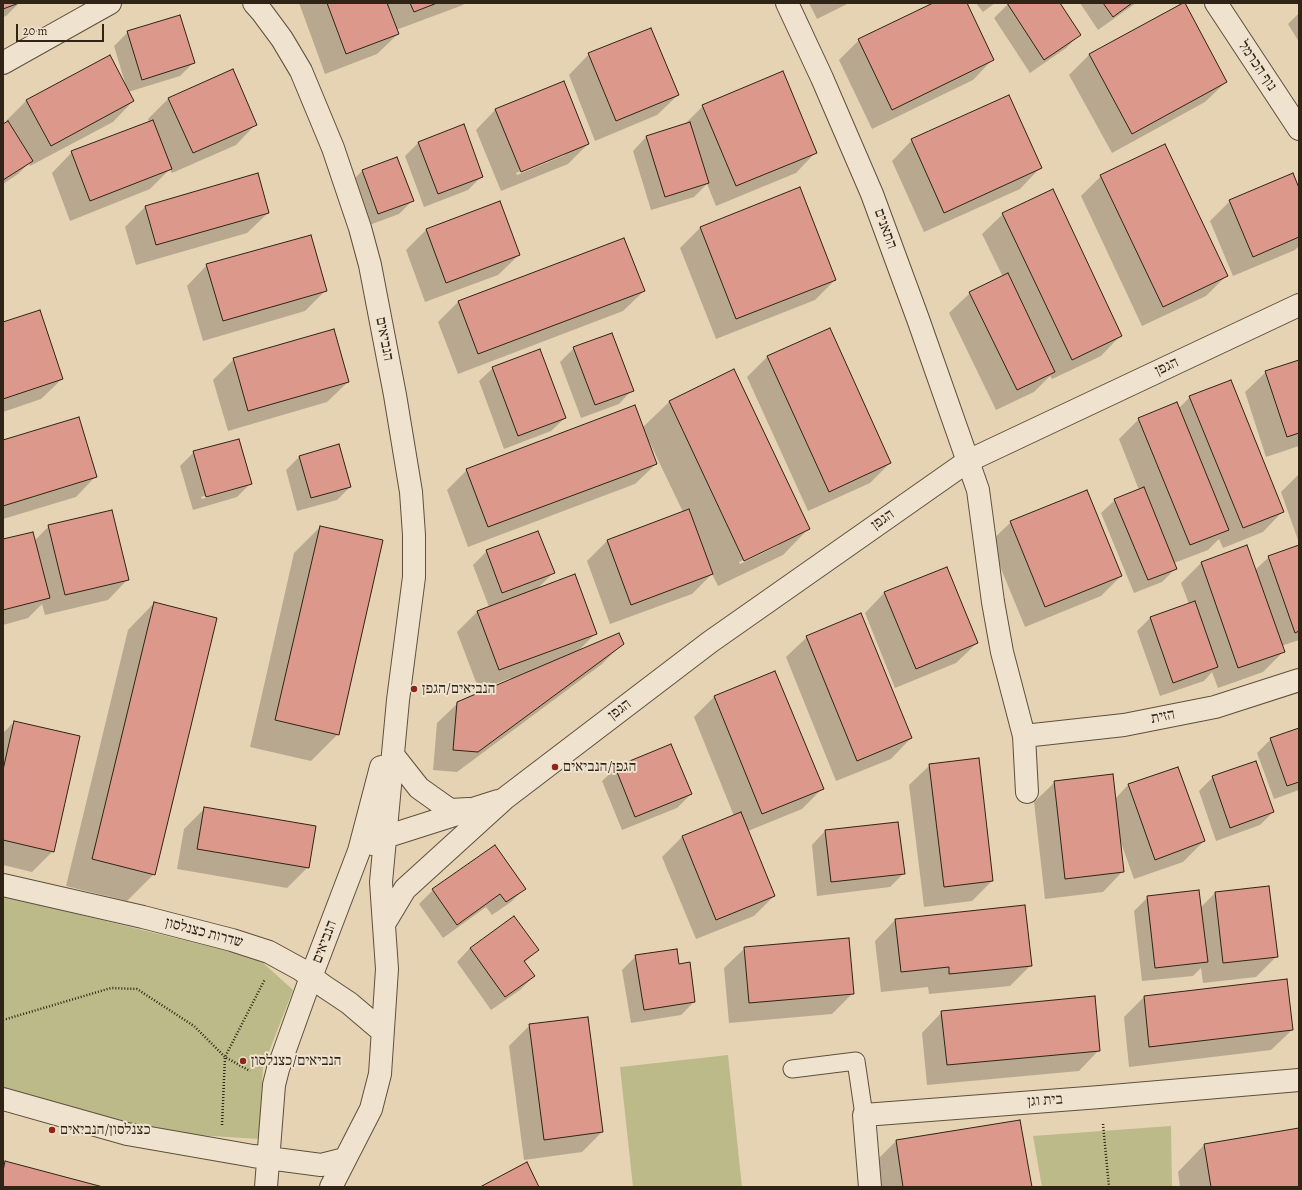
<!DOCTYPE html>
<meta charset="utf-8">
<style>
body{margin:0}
#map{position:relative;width:1302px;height:1190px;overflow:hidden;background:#e6d3b3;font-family:Alegreya,serif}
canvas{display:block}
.frame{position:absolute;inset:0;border:4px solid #2f2415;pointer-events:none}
.scale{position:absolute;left:16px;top:24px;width:88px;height:18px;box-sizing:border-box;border:2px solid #2f2415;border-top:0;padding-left:5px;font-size:12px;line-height:14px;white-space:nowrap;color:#2f2415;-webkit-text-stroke:3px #efe2ce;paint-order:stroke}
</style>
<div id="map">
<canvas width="1302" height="1190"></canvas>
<div class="frame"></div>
<div class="scale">20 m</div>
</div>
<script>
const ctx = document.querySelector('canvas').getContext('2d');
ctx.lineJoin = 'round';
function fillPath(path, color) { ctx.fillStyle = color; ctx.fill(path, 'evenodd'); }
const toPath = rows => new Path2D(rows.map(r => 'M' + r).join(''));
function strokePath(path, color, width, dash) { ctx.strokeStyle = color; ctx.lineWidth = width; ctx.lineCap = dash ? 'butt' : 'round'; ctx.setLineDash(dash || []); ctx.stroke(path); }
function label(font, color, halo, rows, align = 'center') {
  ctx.font = font + ' Alegreya,"Frank Ruhl Libre",serif'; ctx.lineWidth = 4; ctx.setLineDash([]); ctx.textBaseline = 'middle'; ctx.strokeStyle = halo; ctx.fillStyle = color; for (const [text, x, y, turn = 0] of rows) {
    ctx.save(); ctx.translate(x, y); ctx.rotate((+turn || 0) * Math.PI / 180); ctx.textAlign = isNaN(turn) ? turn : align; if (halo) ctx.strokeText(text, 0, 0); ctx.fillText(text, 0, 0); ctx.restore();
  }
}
const green = toPath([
 [3,896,232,952,261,961,293,990,263,1067,259,1139,180,1134,3,1096],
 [728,1055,742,1187,633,1187,620,1067],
 [1171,1126,1172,1187,1042,1187,1033,1136]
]);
const shadow = toPath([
 [3,3,19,3,6,16,3,17],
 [299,3,465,3,463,5,396,30,398,34,377,54,325,74],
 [809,3,849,3,817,19],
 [935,3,966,3,993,59,973,80,872,129,839,60,859,40],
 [976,3,995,3,983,12],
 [1009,3,1059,3,1080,34,1066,48,1030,73,994,18],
 [1080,3,1136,3,1098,30],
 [1184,4,1226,82,1205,102,1112,153,1069,75,1089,55],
 [1299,13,1299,42,1288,24],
 [128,32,193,63,180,76,128,92,133,101,113,122,30,166,29,163,18,174,3,184,3,126,7,123,6,121,26,101,109,57,126,86,114,46],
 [589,54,678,95,657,115,595,141,569,75],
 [168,99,256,124,236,145,172,173,170,169,150,189,70,221,52,173,72,152,149,122,148,119],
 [703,106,816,152,796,173,716,206,707,184,694,197,651,210,633,151,646,137,683,126],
 [496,109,588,144,568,164,501,191,476,130],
 [565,153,565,155,517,175,516,173],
 [912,140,1040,168,1020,189,924,232,892,161],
 [418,143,482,176,468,190,424,207,405,156],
 [397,158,413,200,399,214,364,227,348,185,362,171],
 [1101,176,1226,276,1206,296,1142,326,1081,196],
 [1299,191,1299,246,1295,250,1233,276,1210,221,1230,201],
 [499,203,519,255,498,275,425,302,406,250,426,230],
 [146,206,268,213,247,233,136,265,125,227],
 [1003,214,1121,335,1101,356,1052,379,1050,376,1034,392,996,410,949,313,970,293,1003,277,982,234],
 [700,228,835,280,815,300,716,339,680,248],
 [624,239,644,291,623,311,458,374,438,322,458,302],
 [207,265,325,291,305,311,203,341,187,286],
 [3,323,62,379,41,399,3,412],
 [829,329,890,463,870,483,808,511,747,377,767,357],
 [574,348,632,390,619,404,581,418,560,362],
 [234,359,348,382,327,402,228,431,213,380],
 [1299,361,1299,446,1266,457,1245,392,1266,372],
 [493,368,565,418,551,431,504,449,479,381],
 [734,370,809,528,783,555,718,586,712,574,692,594,610,624,587,561,607,541,683,512,649,441,647,442,656,464,635,484,468,547,447,490,467,470,642,428,669,402],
 [779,543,779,545,740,564,739,562],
 [1190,397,1283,511,1263,532,1223,548,1219,539,1208,550,1174,563,1176,568,1162,582,1134,593,1101,513,1115,500,1139,490,1119,439,1139,419,1179,408],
 [3,442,96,476,76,497,3,519],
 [194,452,251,483,237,497,193,510,180,466],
 [236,487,236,489,202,499,201,497],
 [299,457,350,487,337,500,297,511,286,470],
 [1299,474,1299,543,1281,492],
 [1011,522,1121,576,1101,596,1025,627,990,542],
 [49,526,128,579,108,600,45,615,42,604,28,618,3,625,3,541,34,541],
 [320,527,338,734,311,761,250,747,294,553],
 [1299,546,1299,640,1281,646,1283,652,1263,672,1218,688,1212,672,1204,681,1160,696,1137,631,1150,618,1189,604,1181,583,1201,563,1255,570,1269,557],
 [487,551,553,573,537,589,595,634,578,651,622,644,602,664,457,772,433,770,437,723,458,703,512,679,511,678,479,690,457,632,477,612,489,607,473,565],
 [885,592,977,643,956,663,895,688,865,613],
 [154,603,154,874,127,901,66,886,128,630],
 [807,637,911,738,891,759,836,781,786,657],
 [715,696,822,789,802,809,748,831,774,896,754,916,696,939,662,857,683,836,734,816,694,717],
 [14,722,53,851,32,872,3,865,3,733],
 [1299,729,1299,790,1274,799,1257,753,1271,739],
 [930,765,992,881,972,901,924,907,909,785],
 [616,768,691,794,677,808,622,830,602,781],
 [1178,768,1204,841,1183,862,1134,879,1120,840,1123,871,1103,892,1045,899,1034,802,1055,782,1115,799,1128,785],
 [1213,777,1273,812,1260,825,1216,841,1199,791],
 [204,809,308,867,287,888,177,869,184,829],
 [825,831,903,874,890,887,817,896,812,845],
 [495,846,525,888,511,902,492,915,486,907,443,938,419,904,433,890],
 [1215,893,1277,956,1256,977,1203,983,1201,968,1193,976,1142,981,1134,911,1148,897,1200,908],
 [895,920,1031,965,1010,986,929,994,928,987,881,992,875,941],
 [470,948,538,950,524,963,534,976,520,990,491,1010,457,962],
 [745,948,853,993,832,1014,729,1023,724,968],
 [636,956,678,965,694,1002,681,1015,631,1023,622,970],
 [1144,997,1292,1030,1271,1050,1129,1067,1124,1017],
 [942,1012,1099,1050,1079,1071,927,1085,922,1033],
 [530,1025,602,1132,582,1152,524,1160,509,1046],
 [1020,1122,1031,1187,861,1187,859,1178,896,1141],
 [1299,1129,1299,1187,1180,1187,1178,1172,1204,1145]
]);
const building = toPath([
 [3,3,19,3,3,9,3,3],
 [327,3,387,3,399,34,346,54,327,3],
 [410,3,437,3,414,12,410,3],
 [933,3,967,3,994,60,892,110,858,39,933,3],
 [1007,3,1060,3,1081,35,1044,60,1007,3],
 [1103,3,1132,3,1113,17,1103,3],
 [1183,3,1185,3,1227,82,1132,134,1089,54,1183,3],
 [180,15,195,63,142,80,127,31,180,15],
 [651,28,679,95,616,121,588,53,651,28],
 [110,55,134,101,51,146,26,100,110,55],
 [233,69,257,125,193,153,168,98,233,69],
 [783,71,817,153,736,186,702,105,783,71],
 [564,81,589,144,521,172,495,109,564,81],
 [1009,95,1042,168,944,213,911,139,1009,95],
 [153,120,172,169,90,201,71,151,153,120],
 [8,121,33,161,3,180,3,124,8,121],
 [690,122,709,183,665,197,646,136,690,122],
 [464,124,483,177,438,194,418,142,464,124],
 [1165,144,1228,276,1163,307,1100,175,1165,144],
 [397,157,414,201,378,214,362,170,397,157],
 [258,173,269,213,156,245,145,206,258,173],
 [1293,173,1299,188,1299,237,1253,257,1229,200,1293,173],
 [800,187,836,280,736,319,700,227,800,187],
 [1053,189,1122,336,1072,360,1002,213,1053,189],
 [500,201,520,255,446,283,426,229,500,201],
 [311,235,327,291,223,321,206,264,311,235],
 [624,238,645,291,478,354,458,301,624,238],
 [1008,273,1055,372,1017,390,969,292,1008,273],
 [40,310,63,379,3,399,3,322,40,310],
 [830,328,891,463,829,492,767,356,830,328],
 [334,329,349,382,248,411,233,358,334,329],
 [612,333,634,391,595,405,573,347,612,333],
 [540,349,566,418,518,436,492,367,540,349],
 [1299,360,1299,433,1287,437,1265,371,1299,360],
 [734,369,810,529,744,561,669,401,734,369],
 [1231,380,1284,512,1243,528,1189,396,1231,380],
 [1177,402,1229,530,1190,545,1138,418,1177,402],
 [635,405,657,464,488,527,466,469,635,405],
 [79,417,97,477,3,506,3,440,79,417],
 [239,439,252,484,206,497,193,451,239,439],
 [339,444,351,487,311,498,299,456,339,444],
 [1144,487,1177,569,1148,580,1114,499,1144,487],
 [1087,490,1122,576,1045,607,1010,521,1087,490],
 [689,509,713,574,631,605,607,540,689,509],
 [112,510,129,580,65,595,48,525,112,510],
 [320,526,383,540,339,735,275,720,320,526],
 [538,531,555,573,502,593,486,550,538,531],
 [33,532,50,598,3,610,3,539,33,532],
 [1247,545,1285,652,1238,668,1201,562,1247,545],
 [1299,545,1299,631,1295,633,1268,556,1299,545],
 [947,567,978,643,916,669,884,592,947,567],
 [575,574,597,634,499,670,477,611,575,574],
 [1195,601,1218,667,1173,683,1150,617,1195,601],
 [154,602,217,618,155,875,92,859,154,602],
 [861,613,912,738,857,761,806,636,861,613],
 [619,633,624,644,478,752,453,750,457,702,619,633],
 [775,671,824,789,762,814,714,696,775,671],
 [14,721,80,736,54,852,3,840,3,770,14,721],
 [1299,728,1299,782,1287,786,1270,738,1299,728],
 [671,744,692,794,635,817,615,767,671,744],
 [979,758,993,881,944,887,929,764,979,758],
 [1256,761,1274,812,1230,828,1212,776,1256,761],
 [1178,767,1205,841,1155,860,1128,784,1178,767],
 [1113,774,1124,872,1065,879,1054,781,1113,774],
 [204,807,316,826,309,868,197,849,204,807],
 [741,812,775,896,716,920,682,836,741,812],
 [898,822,905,874,831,882,825,830,898,822],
 [495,845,526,889,506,902,500,894,457,925,432,889,495,845],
 [1269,886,1278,957,1223,963,1215,892,1269,886],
 [1199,890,1208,962,1155,968,1147,896,1199,890],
 [1025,905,1032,966,949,974,949,967,901,972,895,919,1025,905],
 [514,916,539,950,524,961,535,976,505,997,470,948,514,916],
 [849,938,854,994,749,1003,744,947,849,938],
 [677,949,679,964,690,962,695,1002,644,1010,635,955,677,949],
 [1287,979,1293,1030,1149,1047,1144,996,1287,979],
 [1095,996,1100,1051,947,1065,941,1011,1095,996],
 [588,1017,603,1132,544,1140,529,1024,588,1017],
 [1020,1120,1032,1187,903,1187,896,1140,1020,1120],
 [1299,1128,1299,1187,1211,1187,1204,1144,1299,1128],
 [5,1161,103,1187,3,1187,3,1171,5,1161],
 [527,1162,539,1187,480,1187,527,1162]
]);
const path = toPath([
 [3,1020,111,988,137,989,194,1026,225,1057,250,1071],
 [1103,1124,1109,1187],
 [222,1125,225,1057,265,979]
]);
const service = toPath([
 [792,1069,856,1061,864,1115]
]);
const minor = toPath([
 [787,3,822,78,872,194,918,319,978,490,993,602,1002,652,1024,736,1027,792],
 [1216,3,1299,129],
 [3,63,110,3],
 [1024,736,1124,725,1215,707,1299,680],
 [870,1187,864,1115,1100,1097,1299,1080]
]);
const tertiary = toPath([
 [254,3,262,12,282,39,301,71,333,148,360,228,370,265,395,395,411,492,414,535,414,577,398,700,381,882,387,969,380,1074,371,1109,331,1187],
 [393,755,419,788,450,810,469,809],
 [373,844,385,837,498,801],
 [3,885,143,917,232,940,269,952,300,969,325,987,349,1003,382,1031],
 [384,924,405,889,504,799,710,642,968,461,1299,305],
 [3,1099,127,1134,253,1156,321,1165,345,1159],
 [266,1187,274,1085,278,1069,311,977,359,851,381,767]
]);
const markers = [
 [414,689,4,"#8f2418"],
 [555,767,4,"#8f2418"],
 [243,1061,4,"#8f2418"],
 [52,1130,4,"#8f2418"]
];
const streetNames = [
 ["נוף הכרמל",1257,66,56],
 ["התאנים",885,229,70],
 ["הנביאים",384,339,79],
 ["הגפן",1167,367,-25],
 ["הגפן",883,520,-35],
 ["הגפן",620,710,-37],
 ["הזית",1163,717,-11],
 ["שדרות כצנלסון",204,933,15],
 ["הנביאים",325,942,-69],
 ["בית וגן",1045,1101,-4]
];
const poiNames = [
 ["הנביאים/הגפן",422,689],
 ["הגפן/הנביאים",563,767],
 ["הנביאים/כצנלסון",251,1061],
 ["כצנלסון/הנביאים",60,1130]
];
fillPath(green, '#bcba88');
fillPath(shadow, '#0003');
fillPath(building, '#dc988a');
strokePath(building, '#2f2415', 1);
strokePath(service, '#5d503c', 19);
strokePath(minor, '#5d503c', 24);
strokePath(tertiary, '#5d503c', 24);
strokePath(path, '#2f2415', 2.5, [1, 2]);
strokePath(service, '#efe2ce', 17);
strokePath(minor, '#efe2ce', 22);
strokePath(tertiary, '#efe2ce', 22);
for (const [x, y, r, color] of markers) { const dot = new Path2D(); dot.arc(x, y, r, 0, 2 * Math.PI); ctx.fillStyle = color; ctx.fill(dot); strokePath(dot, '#efe2ce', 1.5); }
label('15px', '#2f2415', '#efe2ce', streetNames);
label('15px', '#2f2415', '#efe2ce', poiNames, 'left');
</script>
